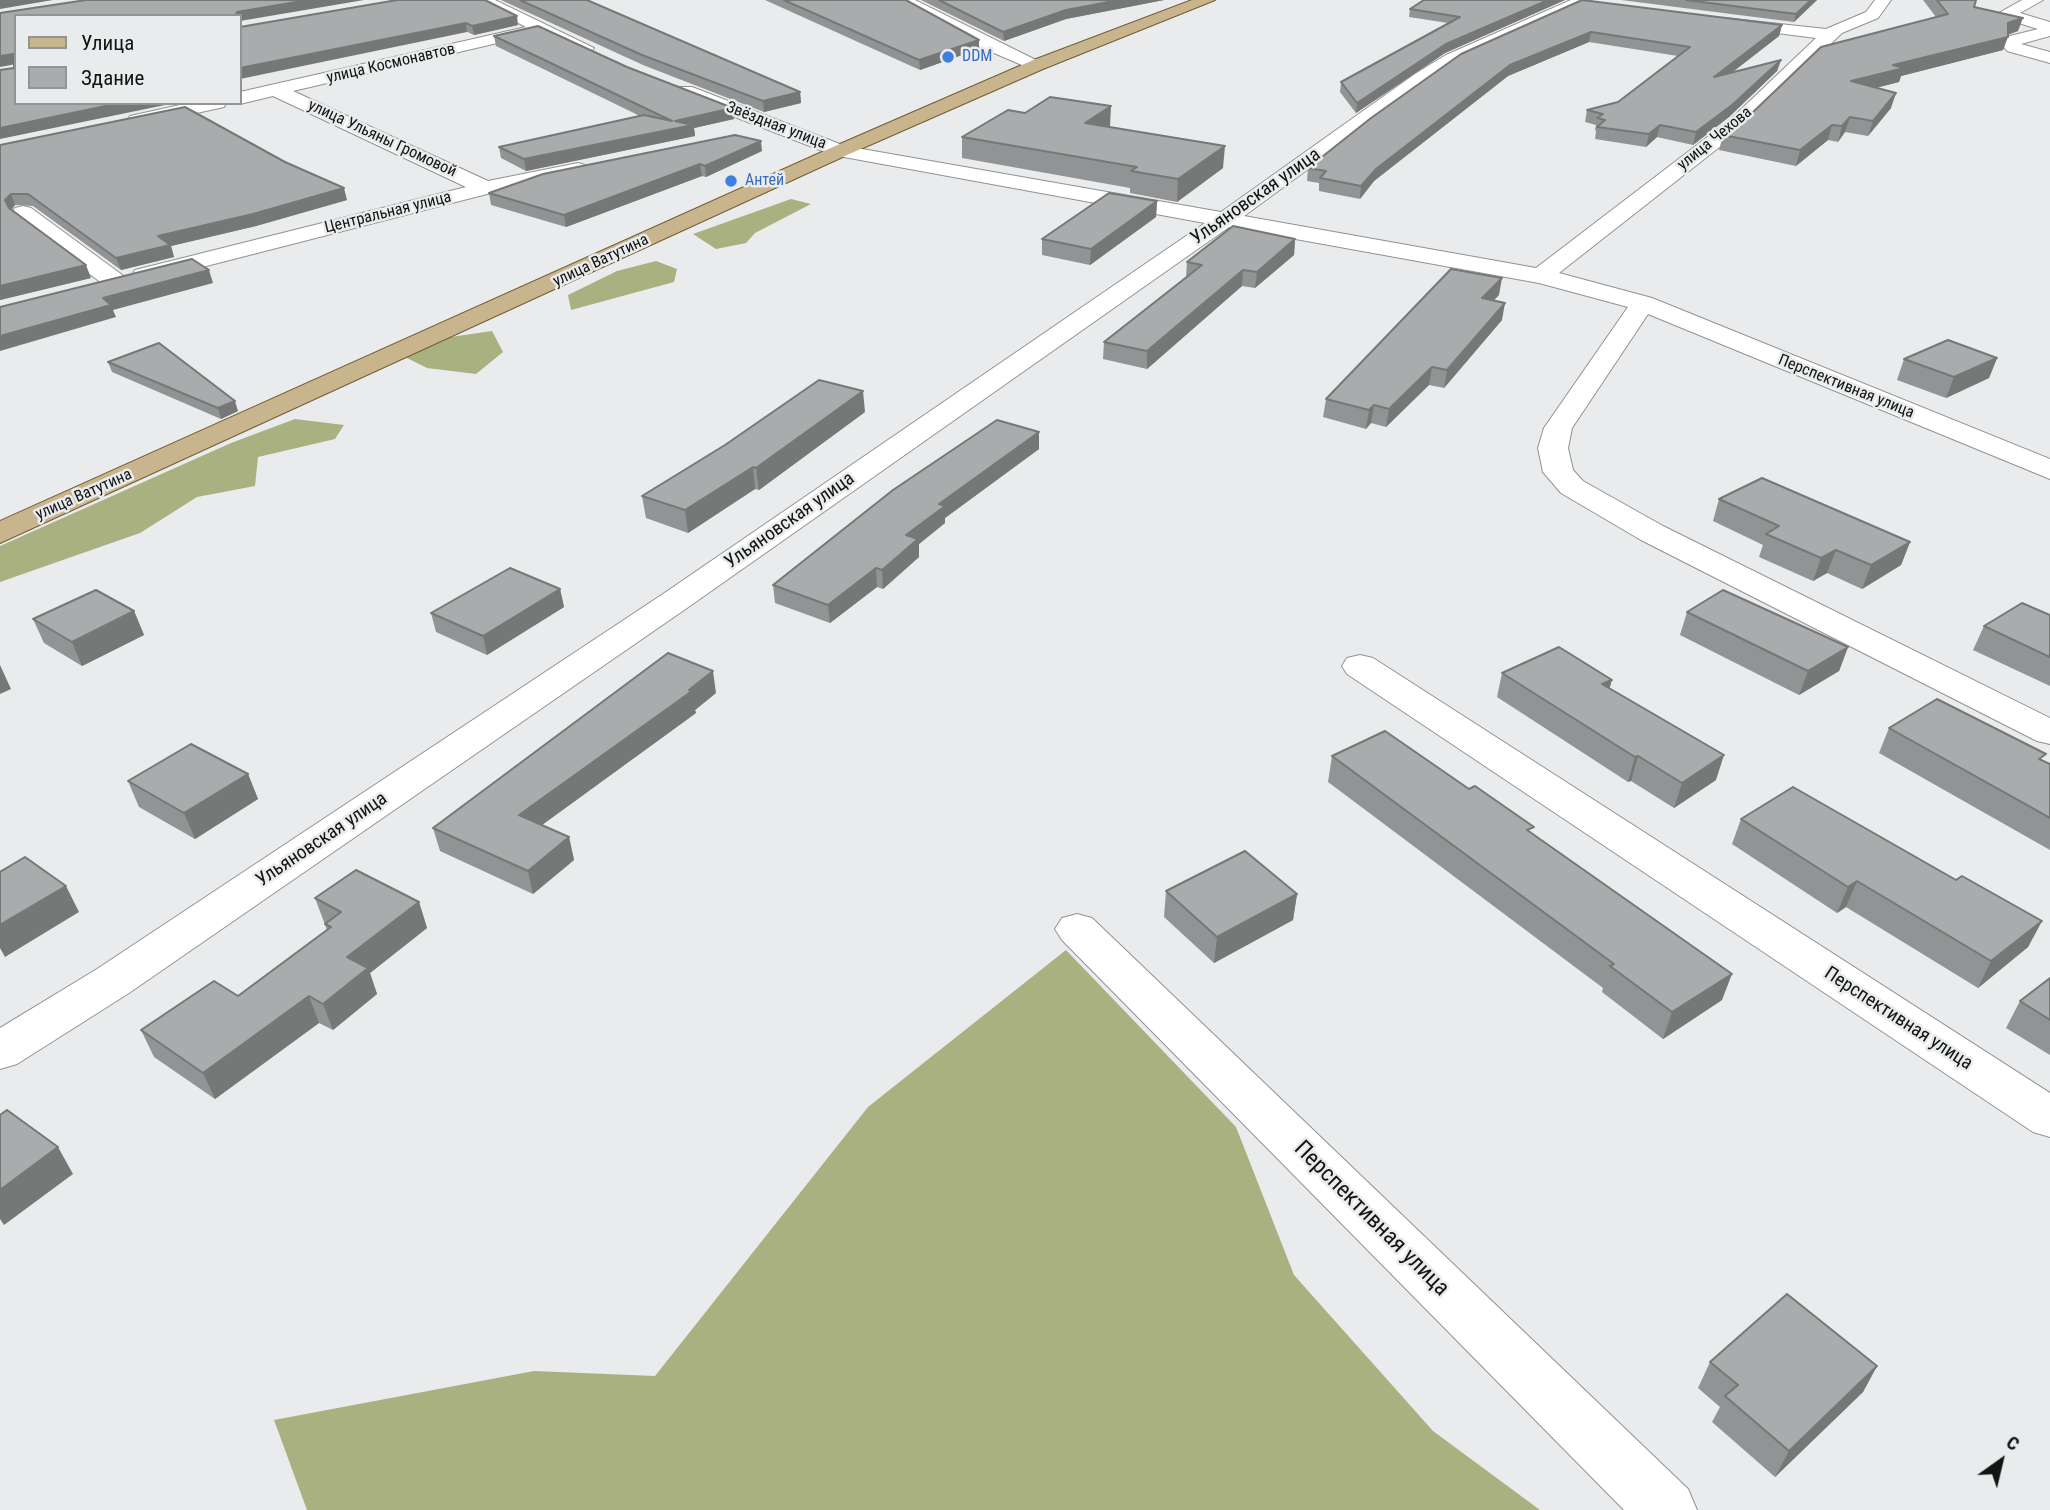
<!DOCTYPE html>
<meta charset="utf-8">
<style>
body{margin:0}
#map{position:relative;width:2050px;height:1510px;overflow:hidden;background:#e9ebec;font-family:"Roboto Condensed",sans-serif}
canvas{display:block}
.legend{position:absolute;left:14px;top:14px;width:228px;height:91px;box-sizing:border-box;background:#e9ebec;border:2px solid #939595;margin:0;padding:9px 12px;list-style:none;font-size:21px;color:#121313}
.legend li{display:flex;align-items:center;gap:14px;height:35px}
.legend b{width:35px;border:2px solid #939595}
.north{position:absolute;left:1966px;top:1426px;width:70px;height:70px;-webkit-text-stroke:5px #e9ebec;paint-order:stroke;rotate:34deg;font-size:19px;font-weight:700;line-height:28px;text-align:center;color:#121313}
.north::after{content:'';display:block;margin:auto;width:24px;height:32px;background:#121313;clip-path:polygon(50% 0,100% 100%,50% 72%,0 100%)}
</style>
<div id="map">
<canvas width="2050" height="1510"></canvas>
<ul class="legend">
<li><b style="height:9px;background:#c8b58e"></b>Улица</li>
<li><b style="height:19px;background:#a9abac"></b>Здание</li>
</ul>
<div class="north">С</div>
</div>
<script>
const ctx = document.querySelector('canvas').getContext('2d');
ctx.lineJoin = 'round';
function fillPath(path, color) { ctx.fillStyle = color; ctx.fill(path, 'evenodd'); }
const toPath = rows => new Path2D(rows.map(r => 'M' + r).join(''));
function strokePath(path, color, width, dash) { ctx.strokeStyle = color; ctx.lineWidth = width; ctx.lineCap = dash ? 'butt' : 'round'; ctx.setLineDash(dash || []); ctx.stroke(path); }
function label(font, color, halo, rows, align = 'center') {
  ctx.font = font + ' "Roboto Condensed",sans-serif'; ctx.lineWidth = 5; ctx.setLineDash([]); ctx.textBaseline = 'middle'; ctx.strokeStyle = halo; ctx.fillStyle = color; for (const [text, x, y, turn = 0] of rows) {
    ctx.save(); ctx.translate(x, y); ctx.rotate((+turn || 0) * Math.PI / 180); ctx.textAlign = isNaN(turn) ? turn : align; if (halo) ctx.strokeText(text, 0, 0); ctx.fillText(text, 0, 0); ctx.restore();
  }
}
const forest = toPath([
 [791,199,811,204,755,233,746,243,716,249,693,234],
 [656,261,677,269,674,282,571,310,568,295,617,271],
 [492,331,503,352,476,374,427,368,401,355,430,340],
 [295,419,344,425,335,439,258,457,255,486,197,497,140,533,0,582,0,546,231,443],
 [1066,950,1236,1127,1294,1275,1433,1431,1540,1510,307,1510,274,1420,534,1371,655,1376,868,1107]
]);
const minor = toPath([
 [474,0,495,0,594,48,591,52,579,52,540,33,293,91,488,181,578,163,585,165,588,169,585,173,487,194,144,282,135,280,132,275,135,270,466,187,273,96,240,104,238,103,240,92,526,27,474,0],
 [895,0,915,0,1046,65,1037,70,1031,69,971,43,895,0],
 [1571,0,1592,0,1458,63,1427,82,1244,216,1536,268,1731,119,1816,38,1730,27,1722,22,1724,18,1826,29,1866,12,1875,0,1891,0,1878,18,1842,33,1745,127,1559,273,1652,298,2050,459,2050,479,1648,314,1572,428,1568,448,1573,470,1583,481,1663,526,2050,718,2050,744,2037,741,1641,540,1561,493,1543,472,1538,448,1544,428,1628,307,1539,283,1229,227,687,608,129,993,17,1064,0,1069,0,1028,97,969,663,594,1205,223,833,155,678,95,676,91,678,87,692,87,845,146,1221,212,1415,74,1446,55,1571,0],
 [2022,0,2043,0,2020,13,2050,22,2050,36,2021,44,2050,52,2050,63,2007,51,2004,47,2006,37,2038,29,1999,17,1997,14,2022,0],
 [189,103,226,103,224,107,137,126,127,120,130,116,189,103],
 [23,206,31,208,125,277,128,282,125,287,107,287,15,218,12,213,15,208,23,206],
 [1360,655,1373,658,2050,1093,2050,1137,2033,1132,1347,674,1342,666,1347,658,1360,655],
 [1077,914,1092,918,1688,1489,1697,1510,1624,1510,1062,940,1055,929,1062,918,1077,914]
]);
const major = toPath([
 [1192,0,1215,0,1043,69,847,155,0,543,0,521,833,147,1031,61,1192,0]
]);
const wall = toPath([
 [397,0,518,25,474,35],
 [501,0,587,0,800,92,801,103,764,112,643,65],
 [765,0,906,0,979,49,920,70],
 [921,0,1164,0,1066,19,1004,41],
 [1424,0,1565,0,1445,53,1356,113,1340,92,1341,82,1448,23,1409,17,1410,9],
 [1582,0,1782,25,1779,36,1732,72,1781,60,1777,71,1729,117,1693,145,1657,137,1646,147,1595,139,1596,131,1595,130,1596,125,1585,122,1587,110,1618,102,1678,56,1589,42,1508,76,1374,181,1360,199,1319,191,1319,183,1307,181,1308,168],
 [1621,0,1817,0,1794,22],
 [1923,0,1976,0,1974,7,2018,31,2008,35,2003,50,1901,76,1899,82,1876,88,1891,108,1868,136,1845,132,1838,142,1828,140,1796,166,1719,150,1723,135,1936,17],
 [494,36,734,119,694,128,695,136,526,171,501,158,499,147,640,116,496,46],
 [1110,127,1223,168,1177,202,1130,193,1130,188,962,158,962,137],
 [0,145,347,200,256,226,171,246,174,257,121,270,33,206,15,205,11,210,91,278,0,300],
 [762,151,706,177,702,176,566,227,491,205,489,193],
 [1157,201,1156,217,1090,265,1042,255,1042,239],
 [1295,239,1294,255,1255,288,1242,286,1147,369,1103,359,1104,342,1186,277,1187,262],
 [1499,295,1494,300,1502,320,1444,388,1429,385,1386,427,1371,423,1366,429,1323,417,1326,399],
 [1997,358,1989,378,1946,398,1897,380,1904,359],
 [108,362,238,411,221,419,112,372],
 [865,412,759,490,755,489,688,533,646,518,642,496],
 [1039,432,1039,449,945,518,945,523,919,544,919,557,883,589,877,587,830,623,775,603,773,585],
 [1719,499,1910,542,1901,565,1862,589,1827,573,1813,581,1759,557,1763,545,1713,521],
 [560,589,564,607,487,655,436,632,431,613],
 [134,611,144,635,82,666,44,643,33,619],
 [1687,612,1848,647,1839,671,1799,695,1680,635],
 [2050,615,2050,686,1973,650,1984,626],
 [1502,673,1609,689,1716,780,1674,808,1631,781,1628,782,1497,697],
 [716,693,695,710,696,713,542,825,569,837,574,860,533,894,440,851,433,828],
 [1889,728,2050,764,2050,850,1879,753],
 [1332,756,1532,834,1722,1000,1663,1039,1602,992,1603,988,1328,782],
 [248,774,258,799,195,839,139,807,128,781],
 [1741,819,1956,880,2042,921,2028,947,1978,988,1846,907,1837,913,1732,844],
 [1166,891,1297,894,1293,920,1214,963,1164,917],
 [315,898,419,902,427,928,370,973,377,994,333,1030,319,1023,215,1099,154,1057,141,1030,238,996,327,930],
 [2050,978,2050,1055,2006,1028,2020,1001],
 [1710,1362,1877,1366,1863,1392,1775,1477,1712,1422,1720,1407,1698,1388]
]);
const shadedWall = toPath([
 [0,0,53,0,0,9],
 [308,0,364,0,240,21,240,16,236,16,237,12],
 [1119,0,1164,0,1066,19,1004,41,1003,32,1066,10],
 [1548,0,1565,0,1445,53,1356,113,1357,103,1446,44],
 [1811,0,1817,0,1794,22,1796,14],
 [517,16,518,25,474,35,472,26],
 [2023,18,2018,31,2003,36,2008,23],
 [466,23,467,32,240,79,240,68],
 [1782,25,1779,36,1711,89,1714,77],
 [1591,32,1589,42,1508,76,1374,181,1360,199,1361,186,1376,169,1510,65],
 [2008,37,2003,50,1901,76,1899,82,1847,95,1851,81,1893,65],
 [979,40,979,49,920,70,919,60],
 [14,54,16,64,0,67,0,56],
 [1781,60,1777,71,1729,117,1693,145,1696,132],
 [800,92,801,103,764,112,763,101],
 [1896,93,1891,108,1868,136,1873,121],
 [120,103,165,103,165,105,0,139,0,128],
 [1111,106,1110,127,1085,123],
 [733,108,734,119,694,128,695,136,526,171,524,159],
 [1850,117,1845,132,1838,142,1842,126],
 [1660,125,1657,137,1646,147,1649,134],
 [1832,125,1828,140,1796,166,1800,150],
 [761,141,762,151,706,177,705,166],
 [1225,146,1223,168,1177,202,1178,179],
 [700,164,702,176,566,227,564,215],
 [344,188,347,200,256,226,171,246,174,257,121,270,116,258,158,236],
 [11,194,15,205,10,212,5,200],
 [1157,201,1156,217,1090,265,1091,249],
 [1295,239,1294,255,1255,288,1257,272],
 [86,265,91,278,0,300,0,286],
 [209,270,213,283,113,310,116,317,0,351,0,336,103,298],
 [1243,270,1242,286,1147,369,1147,351],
 [1502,278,1499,295,1479,315,1482,298],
 [1505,303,1502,320,1444,388,1447,370],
 [1997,358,1989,378,1946,398,1954,377],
 [1432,367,1429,385,1386,427,1389,409],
 [863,391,865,412,759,490,756,468],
 [235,401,238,411,221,419,218,408],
 [1374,405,1371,423,1366,429,1369,410],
 [1039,432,1039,449,945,518,945,523,919,544,919,557,883,589,882,570,906,535,939,504],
 [753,467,755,489,688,533,685,510],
 [1910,542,1901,565,1862,589,1871,565],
 [1836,550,1827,573,1813,581,1821,558],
 [876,568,877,587,830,623,828,605],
 [560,589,564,607,487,655,483,636],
 [134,611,144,635,82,666,72,642],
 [1848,647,1839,671,1799,695,1808,671],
 [0,665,11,689,0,694],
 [713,671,716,693,695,710,696,713,524,838,519,815],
 [1612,680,1605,704,1602,684],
 [1724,755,1716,780,1674,808,1682,783],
 [1638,756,1631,781,1628,782,1635,757],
 [248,774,258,799,195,839,184,813],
 [569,837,574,860,533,894,528,871],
 [1857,881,1846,907,1837,913,1848,887],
 [66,886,79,912,5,957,0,948,0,925],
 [1297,894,1293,920,1214,963,1217,937],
 [419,902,427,928,370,973,377,994,333,1030,323,1004,347,957],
 [2042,921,2028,947,1978,988,1991,961],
 [1732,974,1722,1000,1663,1039,1672,1012],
 [309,996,319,1023,215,1099,203,1073],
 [58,1147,73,1174,4,1225,0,1219,0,1190],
 [1877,1366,1863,1392,1775,1477,1789,1451]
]);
const building = toPath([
 [86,0,308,0,237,12,236,16,16,16,16,103,120,103,0,128,0,70,14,68,14,54,0,56,0,13,86,0],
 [397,0,485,0,517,16,472,26,466,23,240,68,240,27,397,0],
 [520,0,587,0,800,92,763,101,642,55,520,0],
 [784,0,906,0,979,40,919,60,784,0],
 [939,0,1119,0,1066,10,1003,32,939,0],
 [1424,0,1548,0,1446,44,1357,103,1341,82,1460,17,1410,9,1424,0],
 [1582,0,1782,25,1714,77,1781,60,1732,105,1696,132,1660,125,1649,134,1597,127,1605,120,1597,118,1603,114,1587,110,1618,102,1690,47,1591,32,1510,65,1376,169,1361,186,1320,178,1326,171,1308,168,1371,118,1461,54,1582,0],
 [1686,0,1811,0,1796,14,1686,0],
 [1937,0,1976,0,1974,7,2023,18,2008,23,2008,37,1893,65,1904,68,1851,81,1896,93,1873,121,1850,117,1842,126,1832,125,1800,150,1723,135,1751,114,1821,47,1948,14,1937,0],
 [538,26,627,67,733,108,675,121,693,125,524,159,499,147,644,115,672,121,494,36,538,26],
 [1050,97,1111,106,1085,123,1225,146,1178,179,1131,171,1137,167,962,137,1008,110,1025,113,1050,97],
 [185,107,285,162,344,188,253,214,158,236,170,245,116,258,28,194,11,194,5,200,9,208,86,265,0,286,0,145,185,107],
 [735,135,761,141,705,166,700,164,564,215,489,193,543,174,735,135],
 [1109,193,1157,201,1091,249,1042,239,1109,193],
 [1233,226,1295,239,1257,272,1243,270,1147,351,1104,342,1202,265,1187,262,1233,226],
 [192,259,209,270,103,298,111,305,0,336,0,307,192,259],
 [1451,269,1502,278,1482,298,1505,303,1447,370,1432,367,1389,409,1374,405,1369,410,1326,399,1451,269],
 [1948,340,1997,358,1954,377,1904,359,1948,340],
 [159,343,235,401,218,408,108,362,159,343],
 [819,380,863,391,756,468,753,467,685,510,642,496,725,445,819,380],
 [997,420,1039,432,939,504,945,506,906,535,918,539,882,570,876,568,828,605,773,585,893,490,997,420],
 [1762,478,1910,542,1871,565,1836,550,1821,558,1766,534,1779,526,1719,499,1762,478],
 [510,568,560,589,483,636,431,613,510,568],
 [96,590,134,611,72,642,33,619,96,590],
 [1723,590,1848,647,1808,671,1687,612,1723,590],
 [2022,603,2050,615,2050,657,1984,626,2022,603],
 [1559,647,1612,680,1602,684,1724,755,1682,783,1638,756,1635,757,1502,673,1559,647],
 [668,653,713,671,689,690,692,691,519,815,569,837,528,871,433,828,668,653],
 [1937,699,2046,754,2039,759,2050,764,2050,818,1889,728,1937,699],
 [1385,731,1469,789,1475,786,1534,827,1527,830,1732,974,1672,1012,1610,966,1614,964,1332,756,1385,731],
 [191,744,248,774,184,813,128,781,191,744],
 [1793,787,1956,880,1962,876,2042,921,1991,961,1857,881,1848,887,1741,819,1793,787],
 [1245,851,1297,894,1217,937,1166,891,1245,851],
 [25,857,66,886,0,925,0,872,25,857],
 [356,870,419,902,347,957,368,968,323,1004,309,996,203,1073,141,1030,214,981,238,996,331,927,325,924,341,912,315,898,356,870],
 [2050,978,2050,1020,2020,1001,2050,978],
 [7,1110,58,1147,0,1190,0,1115,7,1110],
 [1787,1294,1877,1366,1789,1451,1725,1396,1738,1385,1710,1362,1787,1294]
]);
const markers = [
 [948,57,7,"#3f7fe0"],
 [731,181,7,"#3f7fe0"]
];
const farShopnames = [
 ["DDM",962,57],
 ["Антей",745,181]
];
const farStreetnames = [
 ["улица Космонавтов",391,64,-13],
 ["Звёздная улица",776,126,21],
 ["улица Ульяны Громовой",382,139,25],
 ["улица Чехова",1715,139,-39],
 ["Центральная улица",388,213,-14],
 ["улица Ватутина",601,261,-25],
 ["Перспективная улица",1846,387,22],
 ["улица Ватутина",84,495,-24]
];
const streetNames = [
 ["Ульяновская улица",1256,197,-35],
 ["Ульяновская улица",790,521,-35],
 ["Ульяновская улица",322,840,-34],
 ["Перспективная улица",1898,1019,33]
];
const nearStreetnames = [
 ["Перспективная улица",1371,1219,45]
];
fillPath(forest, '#a9b181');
strokePath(minor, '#919293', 2);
strokePath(major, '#715c32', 2);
fillPath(minor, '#fff');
fillPath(major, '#c8b58e');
fillPath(wall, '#919394');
fillPath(shadedWall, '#767878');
fillPath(building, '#a9abac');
strokePath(building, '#767878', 2);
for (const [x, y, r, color] of markers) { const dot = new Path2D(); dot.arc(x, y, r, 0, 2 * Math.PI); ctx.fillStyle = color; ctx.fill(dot); strokePath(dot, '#e9ebec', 2.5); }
label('16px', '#366cbe', '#e9ebec', farShopnames, 'left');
label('16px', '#121313', '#e9ebec', farStreetnames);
label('19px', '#121313', '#e9ebec', streetNames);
label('23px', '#121313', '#e9ebec', nearStreetnames);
</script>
